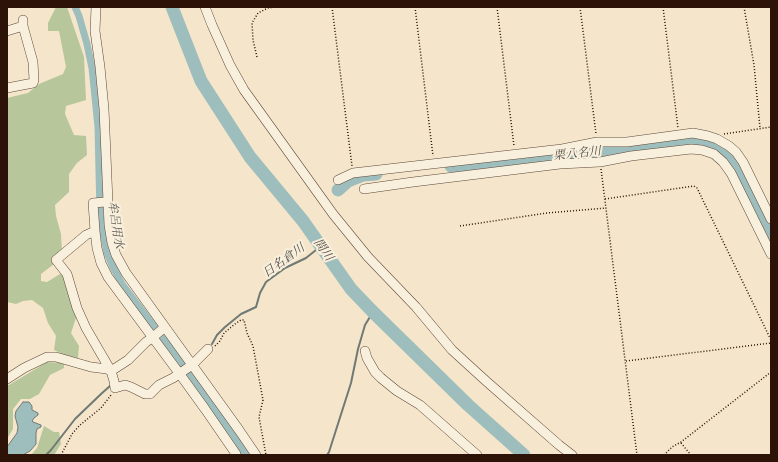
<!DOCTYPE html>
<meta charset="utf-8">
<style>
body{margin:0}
#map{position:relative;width:778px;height:462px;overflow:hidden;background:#f5e6cb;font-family:"IM FELL Great Primer",serif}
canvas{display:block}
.frame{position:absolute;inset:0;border:8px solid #2c1207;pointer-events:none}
</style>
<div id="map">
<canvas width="778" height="462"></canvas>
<div class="frame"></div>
</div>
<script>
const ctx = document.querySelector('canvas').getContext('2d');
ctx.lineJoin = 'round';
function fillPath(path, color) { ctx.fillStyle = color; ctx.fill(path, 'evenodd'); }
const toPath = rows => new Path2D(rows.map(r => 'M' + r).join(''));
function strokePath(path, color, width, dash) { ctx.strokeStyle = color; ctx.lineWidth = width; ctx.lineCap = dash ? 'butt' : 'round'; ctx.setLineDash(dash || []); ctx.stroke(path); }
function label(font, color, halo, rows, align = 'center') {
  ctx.font = font + ' "IM FELL Great Primer","Noto Serif JP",serif'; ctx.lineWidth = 4; ctx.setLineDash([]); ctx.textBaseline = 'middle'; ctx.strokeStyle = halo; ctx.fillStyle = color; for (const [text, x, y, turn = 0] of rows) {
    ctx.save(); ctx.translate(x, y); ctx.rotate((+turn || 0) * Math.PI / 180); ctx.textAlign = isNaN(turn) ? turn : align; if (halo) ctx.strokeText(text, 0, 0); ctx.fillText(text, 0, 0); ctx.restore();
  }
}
const green = toPath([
 [56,7,67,7,84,57,86,100,66,106,65,114,74,135,86,136,87,155,77,163,69,174,69,192,55,205,56,216,61,234,62,253,54,264,41,274,41,281,47,282,60,274,66,277,76,318,71,333,79,346,78,358,67,356,54,350,56,336,48,323,43,308,32,300,23,301,16,304,7,302,7,98,28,93,39,84,63,74,66,67,59,31,48,31,48,23],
 [47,362,64,363,64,368,50,375,39,394,30,399,21,399,13,409,13,429,7,439,7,385,9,385],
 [44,426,54,432,59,432,61,444,54,455,31,455,37,448]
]);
const water = toPath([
 [23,402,29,402,32,406,32,410,38,413,38,415,34,418,32,421,33,422,41,425,41,427,37,429,36,433,36,444,30,451,23,455,7,455,7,447,17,433,18,427,15,416,16,411,23,402]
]);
const stream = toPath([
 [212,344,217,335,225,327,241,314,256,307,260,293,266,282,285,268,306,258,321,246],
 [46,455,51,450,75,419,101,394,110,386],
 [327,455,329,452,351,383,358,349,365,325,373,312]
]);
const canal = toPath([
 [75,7,79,16,87,44,92,68,98,127,100,215,107,253,113,267,122,284,190,374,237,441,246,455]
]);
const river = toPath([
 [172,7,201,81,250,157,303,221,351,289,373,312,468,405,524,455],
 [451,166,681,142,697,141,711,145,724,152,735,163,771,235],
 [338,190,348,181,363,175,376,174]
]);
const path = toPath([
 [332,7,352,166],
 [415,7,433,156],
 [497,7,514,146],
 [580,7,596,134],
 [663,7,678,128],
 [744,7,754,65,760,128],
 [257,57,253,40,252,23,258,13,268,8,274,7],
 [724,134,771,127],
 [601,169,637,455],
 [605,199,694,186,697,188,771,340],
 [460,226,547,213,606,208],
 [215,346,220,341,224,333,235,324,241,320,244,320,247,333,253,346,263,400,259,417,266,455],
 [626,361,771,343],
 [681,443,691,455],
 [61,455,72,434,80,425,101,408,111,395],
 [664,455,672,447,681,442,771,372]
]);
const minor = toPath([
 [96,7,95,31,100,67,104,109,109,225,112,243,116,255,126,273,239,430,256,455],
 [205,7,212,25,230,65,244,90,333,214,368,257,416,307,452,350,486,381,559,445,572,455],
 [7,31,23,26],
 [7,88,33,83,34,80,33,62,23,26,23,20],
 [338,180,353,173,562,149,597,142,627,142,693,133,708,136,717,139,729,146,736,152,743,162,771,219],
 [364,189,413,182,560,164,600,162,631,156,691,149,702,150,714,154,723,162,731,173,771,254],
 [108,203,105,202,93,203,95,231,97,248,101,263,108,277,179,373,205,409,236,454],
 [95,231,86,235,56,260,67,274,77,308,86,328,111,371,114,381,115,388,125,385,131,387,145,394,150,394,159,385,173,378,192,365,208,349],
 [365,351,367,358,375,372,381,378,397,391,420,405,477,455],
 [7,379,24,368,47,357,56,357,91,367,107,369,111,371,128,360,146,342,152,338,165,327]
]);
const waterNames = [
 ["栗八名川",577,154,-6],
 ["牟呂用水",115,225,81],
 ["間川",323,250,55],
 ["日名倉川",284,261,-36]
];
fillPath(green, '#b7c69b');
fillPath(water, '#9dbebc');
strokePath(water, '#707974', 1);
strokePath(stream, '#707974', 2);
strokePath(canal, '#9dbebc', 7);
strokePath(river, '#9dbebc', 13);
strokePath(minor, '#5e4738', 10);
strokePath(path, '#2c1207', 1.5, [1, 2]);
strokePath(minor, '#f8efdd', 9);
label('italic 12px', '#544e46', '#f8efdd', waterNames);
</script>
